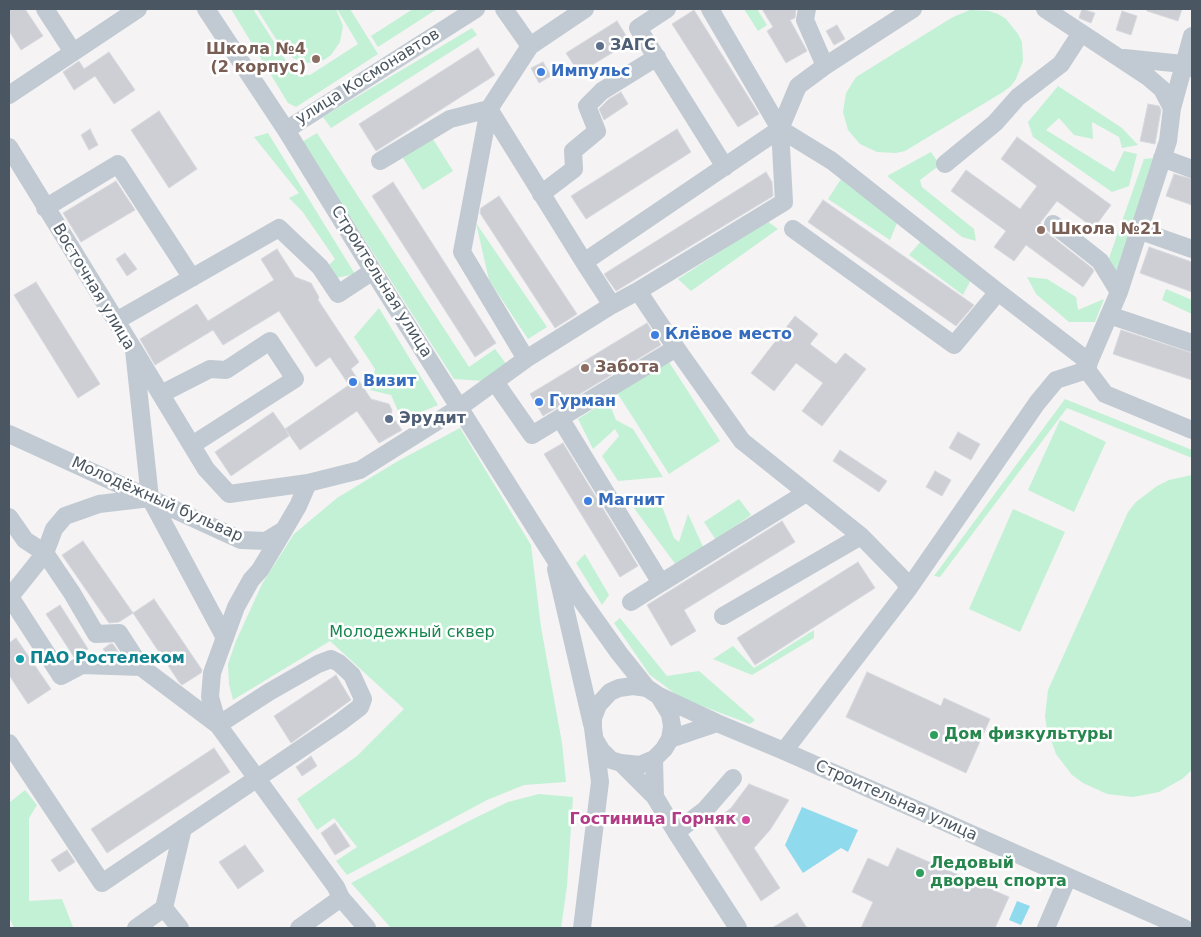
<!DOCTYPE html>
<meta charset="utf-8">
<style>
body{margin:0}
#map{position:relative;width:1201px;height:937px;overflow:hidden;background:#f5f3f3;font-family:"DejaVu Sans",sans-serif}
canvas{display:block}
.frame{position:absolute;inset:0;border:10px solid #4a5661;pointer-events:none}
</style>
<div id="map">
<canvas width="1201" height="937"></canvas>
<div class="frame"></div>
</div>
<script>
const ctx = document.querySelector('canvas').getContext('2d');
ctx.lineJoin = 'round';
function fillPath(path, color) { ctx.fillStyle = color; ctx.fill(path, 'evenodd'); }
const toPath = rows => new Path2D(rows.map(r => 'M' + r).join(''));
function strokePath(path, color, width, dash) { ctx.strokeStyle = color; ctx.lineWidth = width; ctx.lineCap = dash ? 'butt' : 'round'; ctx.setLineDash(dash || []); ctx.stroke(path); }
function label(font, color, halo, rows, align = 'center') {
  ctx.font = font + ' "DejaVu Sans",sans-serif'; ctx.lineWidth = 5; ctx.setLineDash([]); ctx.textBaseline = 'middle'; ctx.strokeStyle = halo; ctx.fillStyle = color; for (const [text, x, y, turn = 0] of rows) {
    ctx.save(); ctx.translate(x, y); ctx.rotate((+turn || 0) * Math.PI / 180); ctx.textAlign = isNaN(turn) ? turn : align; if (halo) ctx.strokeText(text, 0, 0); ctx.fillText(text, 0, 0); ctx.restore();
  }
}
const green = toPath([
 [231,9,253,9,295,75,310,75,358,44,337,9,350,9,378,54,296,107,288,103],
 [257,9,336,9,343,26,340,42,331,55,324,60,308,63,300,61,293,58,281,47],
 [413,9,437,9,378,47,371,36],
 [744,9,757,9,767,25,758,31],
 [970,10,989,11,998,14,1006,19,1018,34,1022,42,1023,61,1016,79,1011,86,1003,92,905,151,896,153,877,152,860,144,848,130,843,112,846,93,856,77,953,17],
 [472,28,477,35,331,128,323,117],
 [1058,86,1122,128,1138,145,1122,148,1119,137,1092,122,1093,139,1074,135,1059,118,1046,130,1114,172,1124,151,1137,154,1129,186,1112,192,1033,137,1028,122],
 [268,133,355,274,336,278,328,266,335,259,302,211,289,198,299,193,254,137],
 [317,133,469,367,495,349,507,365,484,381,454,379,302,142],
 [431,136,453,171,423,190,401,155],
 [931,152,940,165,920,180,922,187,974,229,976,241,962,237,887,176],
 [1154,158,1116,277,1109,258,1144,159],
 [841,179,897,223,890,240,828,199],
 [767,221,778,229,691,291,678,279],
 [476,223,547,327,528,339,489,280],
 [922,240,972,278,963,295,909,255],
 [1027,277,1047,279,1076,297,1078,310,1104,299,1095,322,1069,322,1036,294],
 [1166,289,1192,300,1192,314,1162,300],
 [379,308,438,405,402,420,391,395,370,390,375,369,354,337],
 [667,359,720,441,669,474,616,391],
 [1065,399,1192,450,1192,458,1067,408,940,577,934,576],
 [608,400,616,420,633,429,663,477,618,481,602,456,619,436,615,429,593,449,578,419],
 [1060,420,1106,442,1074,512,1028,490],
 [460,428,531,545,541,627,562,743,566,782,524,785,487,800,347,875,336,861,357,847,334,818,317,830,297,799,357,756,404,709,330,641,233,700,229,684,228,664,236,641,262,584,294,534,337,498,398,461],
 [1192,475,1192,770,1182,779,1159,792,1133,797,1107,794,1083,783,1072,775,1056,754,1047,729,1045,716,1048,690,1128,512,1136,502,1157,486,1169,480],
 [651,495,660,501,674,538,679,542,688,514,705,551,676,565,631,504],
 [739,499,751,515,716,540,704,522],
 [1013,509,1065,532,1020,632,969,609],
 [585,554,609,595,602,605,576,563],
 [620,618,667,676,699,671,755,720,750,724,681,698,650,675,614,623],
 [814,630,814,638,752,675,713,659,733,646,754,668],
 [25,790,37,805,29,818,29,901,62,899,73,927,72,928,14,928,9,917,9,803],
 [539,794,573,797,567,886,561,928,391,928,351,883,469,821,508,802]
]);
const water = toPath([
 [802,807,858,830,848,852,841,848,803,873,785,845],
 [1017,901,1030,906,1021,925,1009,920]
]);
const building = toPath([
 [9,9,25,9,43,36,21,50,9,31,9,9],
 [762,9,796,9,795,18,790,20,807,51,786,63,767,31,773,27,762,9],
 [1082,9,1095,13,1091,23,1079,18,1082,9],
 [1147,9,1182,9,1178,21,1147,11,1147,9],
 [694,10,759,114,738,127,672,24,694,10],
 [1122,11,1137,16,1131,35,1116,30,1122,11],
 [617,21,630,42,579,73,566,53,617,21],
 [837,25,845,39,834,45,826,31,837,25],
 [478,48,495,75,376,151,359,124,478,48],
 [109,52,135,90,114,104,95,76,74,90,63,72,79,61,84,69,109,52],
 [543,62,551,76,539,83,531,68,543,62],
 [621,92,628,104,604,120,599,109,609,99,621,92],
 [1148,104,1159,106,1161,110,1155,144,1140,141,1148,104],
 [159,111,197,169,169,188,131,130,159,111],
 [90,129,98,145,89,150,81,135,90,129],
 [677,129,691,152,586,219,571,196,677,129],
 [1017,137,1111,205,1094,228,1057,201,1040,223,1046,232,1092,268,1094,271,1083,287,1026,245,1014,261,994,247,1006,231,951,191,966,170,1020,209,1037,186,1001,159,1017,137],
 [766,172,772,182,773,196,616,291,604,274,766,172],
 [1174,174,1192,179,1192,205,1166,196,1174,174],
 [116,181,135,210,81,242,63,213,116,181],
 [393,182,496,343,475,357,372,196,393,182],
 [499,196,577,314,555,328,480,213,481,208,499,196],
 [823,200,974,305,956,326,808,222,823,200],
 [1149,247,1192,262,1192,292,1140,273,1149,247],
 [277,249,295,277,311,283,319,297,318,300,359,362,351,369,371,399,389,404,392,410,391,415,402,430,379,443,357,411,300,450,285,429,289,436,231,476,215,452,273,412,285,429,349,385,330,357,316,367,279,311,223,345,213,330,155,365,140,339,197,304,208,321,274,280,261,259,277,249],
 [125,253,137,269,127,276,116,259,125,253],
 [36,282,100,384,78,398,14,295,36,282],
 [795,316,818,334,810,344,836,364,845,353,866,369,822,426,802,411,823,383,796,363,774,391,751,373,795,316],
 [647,323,661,345,543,416,530,394,647,323],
 [1121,330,1192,353,1192,380,1113,354,1121,330],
 [958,432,980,444,971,460,949,448,958,432],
 [563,443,638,566,620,577,544,454,563,443],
 [840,450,887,481,879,492,833,461,840,450],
 [935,471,951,480,942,496,926,487,935,471],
 [782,521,795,542,684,610,696,631,671,646,647,605,782,521],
 [83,541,133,613,119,622,109,623,62,555,83,541],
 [858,562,875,588,755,665,737,638,858,562],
 [154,599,202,670,201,673,182,685,179,682,133,613,154,599],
 [60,605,88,649,74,657,46,614,60,605],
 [16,638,51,689,28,704,9,675,9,643,16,638],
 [110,644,113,644,121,656,107,655,103,649,110,644],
 [867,672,941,706,944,698,990,719,966,773,846,717,867,672],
 [336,675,351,700,291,743,274,716,336,675],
 [214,748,230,772,107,853,91,829,214,748],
 [311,756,317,766,302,776,296,767,311,756],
 [749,784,789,800,770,830,754,848,780,888,761,901,712,823,731,808,749,784],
 [335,823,350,846,335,855,321,833,335,823],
 [245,845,264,871,238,889,219,862,245,845],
 [897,848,1009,897,995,928,861,928,873,902,852,892,868,858,888,867,897,848],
 [67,850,75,862,59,872,51,860,67,850],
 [797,913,807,928,772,928,797,913]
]);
const minor = toPath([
 [45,9,73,52],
 [206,9,286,130,373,271,577,594,619,653,647,688],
 [504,9,530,46,489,109,584,262],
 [667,9,638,28,725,167],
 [807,9,805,20,825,66],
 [913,9,825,66,798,86,780,129,832,161,998,292,1089,362,1087,370],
 [1045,9,1148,77,1162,89,1172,108],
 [530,46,585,9],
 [1124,58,1183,64,1192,68],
 [9,95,138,9],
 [286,130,476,9],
 [9,147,134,350,150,498,225,638],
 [1162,158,1192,169],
 [380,161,450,119,489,109,462,252,526,359],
 [945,164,995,123,1018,97,1061,64,1081,33],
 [541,194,574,169,573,151,597,131,587,106,602,91,657,57],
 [45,208,118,164,192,278],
 [1053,224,1100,261,1119,292],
 [793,229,954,345,998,292],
 [1138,230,1192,249],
 [638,291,784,202,780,129],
 [612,305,638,291,676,348,742,441,861,536,903,579,909,588],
 [1109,315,1192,343],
 [116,321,279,228,320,267,338,294,373,271],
 [676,348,560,418,661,583,806,493],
 [134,350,206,469,229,494,308,483,360,470,460,407,526,359,612,305,584,262,780,129,710,9],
 [1089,362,1119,292,1168,141,1172,108,1192,36],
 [495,382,532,435,560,418],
 [161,394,210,369,226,370,270,341,295,379,192,445],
 [9,434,241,540,266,541,284,530,298,506,308,483],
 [9,517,25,540,45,553,72,593,96,634,119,633,141,667,218,725,336,887,341,898,367,928],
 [556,569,592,724],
 [10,597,61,676,82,665,141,667],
 [9,598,45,553,54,529,65,516,99,504,150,498],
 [631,602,661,583],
 [723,616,861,536],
 [659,696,717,723,784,751,1184,928],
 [670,739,717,723],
 [9,743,102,883,339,723,360,707,363,699,352,675,339,663,331,659,318,664,269,692,218,725,210,697,212,673,236,607,251,580,260,570,284,530],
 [784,751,909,588,1037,403,1056,380,1087,370,1105,394,1192,430],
 [654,759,655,797],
 [621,763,655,797,676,832,738,928],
 [676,832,705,810,733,778],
 [136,928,164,908],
 [180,928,164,908,183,828],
 [299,928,341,898],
 [582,928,600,782,593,728,593,718,598,705,610,692,619,688,633,686,647,688,659,696,670,714,672,726,670,739,664,749,654,759,640,765,621,763,611,760,601,750,595,740],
 [1046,928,1068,877]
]);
const markers = [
 [600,46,5,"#5c6f8a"],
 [316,59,5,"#8d6e63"],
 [541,72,5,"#3f7fe0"],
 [1041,230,5,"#8d6e63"],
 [655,335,5,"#3f7fe0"],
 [585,368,5,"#8d6e63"],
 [353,382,5,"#3f7fe0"],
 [539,402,5,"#3f7fe0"],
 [389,419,5,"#5c6f8a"],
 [588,501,5,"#3f7fe0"],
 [20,659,5,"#0f9aa8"],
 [934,735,5,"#2e9e5b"],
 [746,820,5,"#d1479c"],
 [920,873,5,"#2e9e5b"]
];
const serviceNames = [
 ["ЗАГС",610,46],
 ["Эрудит",399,419]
];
const educationNames = [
 ["Школа №4",306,50,"right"],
 ["(2 корпус)",306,68,"right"],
 ["Школа №21",1051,230],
 ["Забота",595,368]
];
const shopNames = [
 ["Импульс",551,72],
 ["Клёвое место",665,335],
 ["Визит",363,382],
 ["Гурман",549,402],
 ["Магнит",598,501]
];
const streetNames = [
 ["улица Космонавтов",368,77,-32],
 ["Строительная улица",381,282,58],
 ["Восточная улица",93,287,59],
 ["Молодёжный бульвар",157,500,24],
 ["Строительная улица",896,801,24]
];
const parkNames = [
 ["Молодежный сквер",412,633]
];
const cultureNames = [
 ["ПАО Ростелеком",30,659]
];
const leisureNames = [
 ["Дом физкультуры",944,735],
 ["Ледовый",930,864],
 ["дворец спорта",930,882]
];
const hotelNames = [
 ["Гостиница Горняк",736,820]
];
fillPath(green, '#c3f1d5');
fillPath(water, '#90daee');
fillPath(building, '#cdcfd5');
strokePath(building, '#d7d9de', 1);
strokePath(minor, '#c1cad2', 18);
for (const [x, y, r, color] of markers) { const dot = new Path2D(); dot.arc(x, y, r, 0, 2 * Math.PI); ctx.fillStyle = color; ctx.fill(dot); strokePath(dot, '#fff', 2); }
label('bold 16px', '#4e5e75', '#fff', serviceNames, 'left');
label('bold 16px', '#785e54', '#fff', educationNames, 'left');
label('bold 16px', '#366cbe', '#fff', shopNames, 'left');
label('16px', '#4a5661', '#fff', streetNames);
label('16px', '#17864f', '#fff', parkNames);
label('bold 16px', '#0d838f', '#fff', cultureNames, 'left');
label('bold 16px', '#27864d', '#fff', leisureNames, 'left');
label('bold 16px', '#b23c85', '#fff', hotelNames, 'right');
</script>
